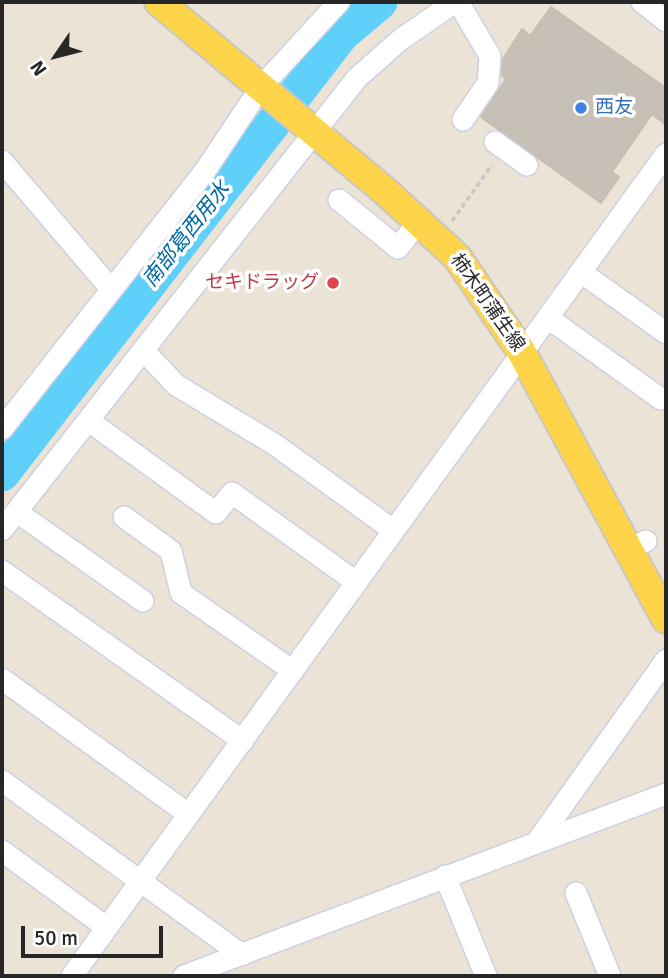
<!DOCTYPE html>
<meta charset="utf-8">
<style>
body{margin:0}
#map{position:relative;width:668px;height:978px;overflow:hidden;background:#ece3d7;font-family:Signika,sans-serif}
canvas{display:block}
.frame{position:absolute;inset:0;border:4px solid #272727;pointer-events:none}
.north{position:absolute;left:21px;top:21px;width:70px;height:70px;-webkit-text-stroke:5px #fff;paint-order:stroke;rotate:235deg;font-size:19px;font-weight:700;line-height:28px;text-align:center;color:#272727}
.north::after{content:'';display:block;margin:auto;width:24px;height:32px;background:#272727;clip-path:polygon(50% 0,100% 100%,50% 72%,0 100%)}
.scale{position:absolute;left:21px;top:926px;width:142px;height:32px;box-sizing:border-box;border:4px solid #272727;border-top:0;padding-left:9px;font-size:21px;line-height:24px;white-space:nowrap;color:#272727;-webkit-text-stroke:5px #fff;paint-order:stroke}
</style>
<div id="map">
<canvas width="668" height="978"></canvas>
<div class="frame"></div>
<div class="north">N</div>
<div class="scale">50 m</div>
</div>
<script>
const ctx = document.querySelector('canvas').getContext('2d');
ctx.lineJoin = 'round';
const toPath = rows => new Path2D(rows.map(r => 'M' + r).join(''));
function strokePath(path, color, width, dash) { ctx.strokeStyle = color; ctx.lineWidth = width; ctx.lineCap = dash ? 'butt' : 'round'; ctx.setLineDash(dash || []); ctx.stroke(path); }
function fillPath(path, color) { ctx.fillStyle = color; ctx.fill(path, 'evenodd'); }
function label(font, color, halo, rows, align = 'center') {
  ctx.font = font + ' Signika,"Noto Sans JP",sans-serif'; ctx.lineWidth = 7; ctx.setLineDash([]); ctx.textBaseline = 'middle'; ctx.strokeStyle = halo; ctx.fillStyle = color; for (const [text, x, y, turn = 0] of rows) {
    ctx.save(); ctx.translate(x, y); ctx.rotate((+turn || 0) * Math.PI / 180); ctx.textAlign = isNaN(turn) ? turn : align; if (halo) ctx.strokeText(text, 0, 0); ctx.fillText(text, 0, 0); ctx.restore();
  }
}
const river = toPath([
 [2,474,342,34,380,2]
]);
const building = toPath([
 [551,7,666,88,666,125,652,114,612,172,619,177,601,203,481,117,506,79,502,75,503,59,522,29,530,36,551,7]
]);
const path = toPath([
 [452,221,492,165]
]);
const minor = toPath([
 [458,2,490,56,488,83,463,120],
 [642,2,666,21],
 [495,142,527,165],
 [2,161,111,289],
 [339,200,398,248,419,221],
 [581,272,666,333],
 [548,318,661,399],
 [143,350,176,385,274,444,393,530],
 [89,421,216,513,232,493,356,582],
 [2,429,205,171,261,87,339,2],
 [17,512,143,601],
 [124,517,171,551,181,593,293,671],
 [2,530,357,78,400,40,455,2],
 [629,550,646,541],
 [2,571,243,741],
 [2,679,188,814],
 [2,781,242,955],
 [536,843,666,660],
 [2,851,106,927],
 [445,876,486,976],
 [576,893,610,976],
 [72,976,666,154],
 [184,976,666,794]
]);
const major = toPath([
 [159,2,386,192,457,257,521,351,666,619]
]);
const markers = [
 [581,108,7,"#3f7fe0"],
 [333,283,7,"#e0444e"]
];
const shopNames = [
 ["西友",595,108]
];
const healthNames = [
 ["セキドラッグ",319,283]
];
const streetNames = [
 ["柿木町蒲生線",487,303,55]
];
const waterNames = [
 ["南部葛西用水",187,235,-52]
];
strokePath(river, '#5ed0f9', 35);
fillPath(building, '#c6c0b7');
strokePath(building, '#c7bfb1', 2);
strokePath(minor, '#ccd0e2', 24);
strokePath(major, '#c7c7c7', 32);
strokePath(path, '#c7c7c7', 3.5, [5, 3.5]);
strokePath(minor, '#fff', 21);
strokePath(major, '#fdd44a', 28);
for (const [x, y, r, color] of markers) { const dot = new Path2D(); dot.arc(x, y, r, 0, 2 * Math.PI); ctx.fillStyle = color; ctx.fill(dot); strokePath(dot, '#fff', 2.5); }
label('19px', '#366cbe', '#fff', shopNames, 'left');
label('19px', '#be3a42', '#fff', healthNames, 'right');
label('19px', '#272727', '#fff', streetNames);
label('italic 21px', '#016aa1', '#fff', waterNames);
</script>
